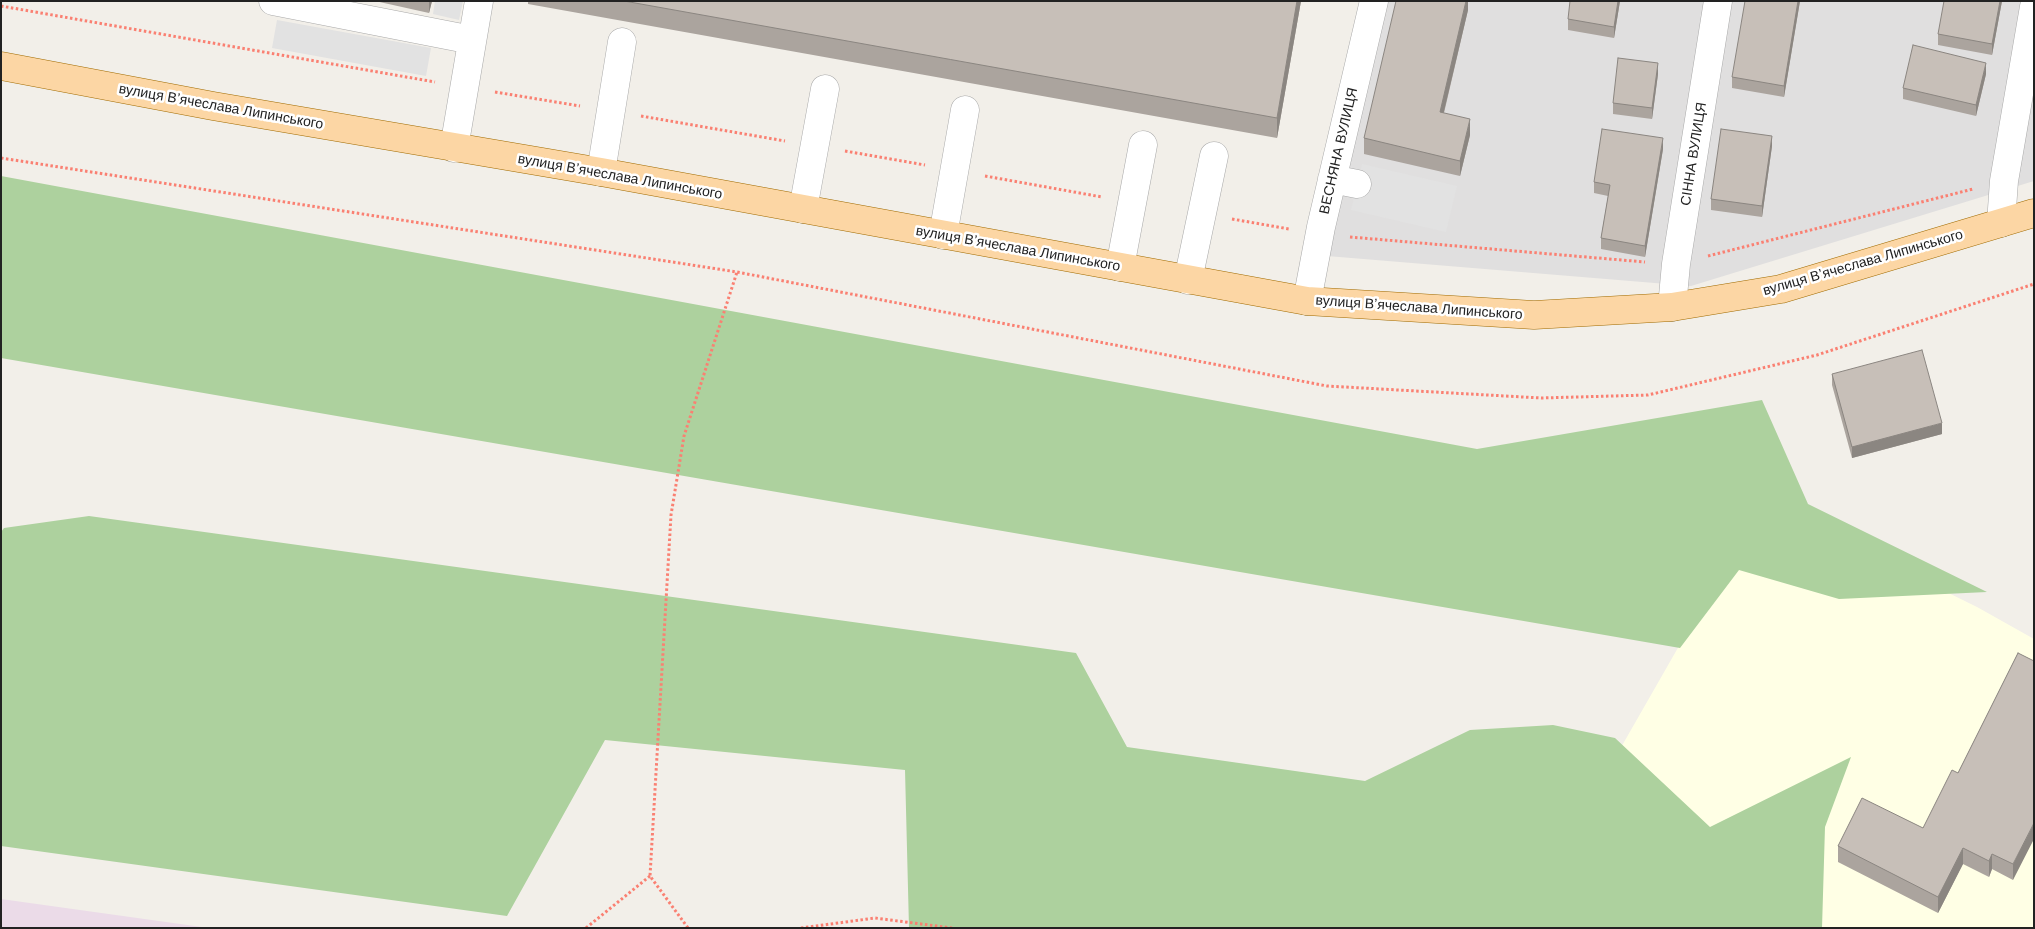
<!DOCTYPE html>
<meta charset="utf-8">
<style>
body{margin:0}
#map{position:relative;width:2035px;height:929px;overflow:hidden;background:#f2efe9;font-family:Arial,sans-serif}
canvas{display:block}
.frame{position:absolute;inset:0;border:2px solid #222;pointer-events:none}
</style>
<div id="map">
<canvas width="2035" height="929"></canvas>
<div class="frame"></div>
</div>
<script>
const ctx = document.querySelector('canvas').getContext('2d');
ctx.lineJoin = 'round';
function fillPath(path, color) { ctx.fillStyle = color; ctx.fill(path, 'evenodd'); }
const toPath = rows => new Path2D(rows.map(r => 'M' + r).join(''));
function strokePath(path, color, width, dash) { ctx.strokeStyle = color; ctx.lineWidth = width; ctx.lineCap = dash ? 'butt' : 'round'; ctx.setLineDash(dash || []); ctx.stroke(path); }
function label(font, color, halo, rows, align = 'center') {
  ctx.font = font + ' Arial,sans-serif'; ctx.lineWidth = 5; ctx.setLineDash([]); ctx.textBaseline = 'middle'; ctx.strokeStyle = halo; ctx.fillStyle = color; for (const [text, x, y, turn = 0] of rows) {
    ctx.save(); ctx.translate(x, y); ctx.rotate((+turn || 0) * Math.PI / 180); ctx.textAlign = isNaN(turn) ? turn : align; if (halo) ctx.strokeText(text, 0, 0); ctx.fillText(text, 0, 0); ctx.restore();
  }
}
const residential = toPath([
 [1378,1,2034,1,2034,181,1691,286,1327,256]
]);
const industrial = toPath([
 [1,899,209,928,1,928]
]);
const education = toPath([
 [1762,501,1977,607,2034,639,2034,928,1813,928,1592,798]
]);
const forest = toPath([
 [1,176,1477,449,1762,400,1808,504,1987,592,1839,599,1739,570,1680,648,1,358],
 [89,516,1076,653,1127,747,1365,781,1470,730,1553,725,1615,738,1710,827,1851,757,1825,827,1822,928,909,928,905,770,605,740,507,916,1,846,1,532,4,528]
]);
const parking = toPath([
 [435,1,463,1,459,20,433,14],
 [277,20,431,48,426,76,272,48],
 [1362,164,1457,186,1446,232,1351,210]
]);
const path = toPath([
 [1,6,435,82],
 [495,92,580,106],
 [641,116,785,141],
 [845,151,925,165],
 [1,158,737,272,1327,386,1541,398,1648,395,1817,355,2034,284],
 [985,176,1102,197],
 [1232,219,1289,229],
 [1350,237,1645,262],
 [1708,256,1973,189],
 [586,928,650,876],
 [688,928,650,876,671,515,684,436,737,272],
 [801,928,875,918,952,928]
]);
const minor = toPath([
 [273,1,472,40],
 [454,148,479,1],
 [601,172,622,42],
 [1332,179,1357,184],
 [803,209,825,89],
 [2001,223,2004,181,2034,7],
 [943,235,965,110],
 [1120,267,1143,145],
 [1188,280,1214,156],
 [1307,301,1321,227,1374,1],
 [1672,307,1676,264,1718,1]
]);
const major = toPath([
 [1,66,213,106,601,172,1307,301,1534,315,1672,307,1781,289,2034,213]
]);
const wall = toPath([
 [375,1,432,1,429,13],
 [528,1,1301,1,1277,138,528,4],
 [1468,1,1468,10,1444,113,1470,135,1460,176,1364,154,1364,138],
 [1620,1,1614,38,1568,30,1568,19],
 [1800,1,1784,97,1732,88,1732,77],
 [2002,1,1992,55,1938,45,1938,34],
 [1658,74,1652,119,1613,114,1613,103],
 [1986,74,1976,116,1903,99,1903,88],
 [1772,146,1762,217,1711,210,1711,199],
 [1663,149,1645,257,1601,249,1601,238,1608,196,1594,193,1594,182],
 [1832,374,1942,434,1852,458,1832,385],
 [2018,653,2013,880,1992,869,1989,877,1963,864,1938,913,1838,862,1838,846,1923,828,1958,773]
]);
const shadedWall = toPath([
 [429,1,432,1,429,13],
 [1297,1,1301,1,1277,138,1277,118],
 [1466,1,1468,1,1468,10,1440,128,1440,112],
 [1618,1,1620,1,1614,38,1614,27],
 [1798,1,1800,1,1784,97,1784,86],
 [2000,1,2002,1,1992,55,1992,44],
 [1658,63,1658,74,1652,119,1652,108],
 [1986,63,1986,74,1976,116,1976,105],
 [1470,119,1470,135,1460,176,1460,161],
 [1772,136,1772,146,1762,217,1762,206],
 [1663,138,1663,149,1645,257,1645,246],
 [1942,423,1942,434,1852,458,1852,447],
 [2034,823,2034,839,2013,880,2013,864],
 [1963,848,1963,864,1938,913,1938,897],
 [1992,854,1992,869,1989,877,1989,861]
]);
const building = toPath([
 [624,1,1297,1,1277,118,624,1],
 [1396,1,1466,1,1440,112,1470,119,1460,161,1364,138,1396,1],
 [1570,1,1618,1,1614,27,1568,19,1570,1],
 [1745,1,1798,1,1784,86,1732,77,1745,1],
 [1944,1,2000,1,1992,44,1938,34,1944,1],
 [1913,45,1986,63,1976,105,1903,88,1913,45],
 [1618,58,1658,63,1652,108,1613,103,1618,58],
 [1602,129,1663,138,1645,246,1601,238,1610,185,1594,182,1602,129],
 [1721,129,1772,136,1762,206,1711,199,1721,129],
 [1922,350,1942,423,1852,447,1832,374,1922,350],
 [2018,653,2034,661,2034,823,2013,864,1992,854,1989,861,1963,848,1938,897,1838,846,1862,798,1923,828,1952,770,1958,773,2018,653]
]);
const streetNames = [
 ["вулиця Вʼячеслава Липинського",221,107,10],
 ["ВЕСНЯНА ВУЛИЦЯ",1339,151,-77],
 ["СІННА ВУЛИЦЯ",1694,154,-81],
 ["вулиця Вʼячеслава Липинського",620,177,10],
 ["вулиця Вʼячеслава Липинського",1018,249,10],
 ["вулиця Вʼячеслава Липинського",1863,263,-16],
 ["вулиця Вʼячеслава Липинського",1419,308,4]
];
fillPath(residential, '#e0dfdf');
fillPath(industrial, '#ebdbe8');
fillPath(education, '#ffffe5');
fillPath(forest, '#add19e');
fillPath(parking, '#e2e2e2');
strokePath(minor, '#a9a9a9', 29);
strokePath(major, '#a06b00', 29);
strokePath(path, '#fa8072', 3, [2.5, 2.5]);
strokePath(minor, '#fff', 28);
strokePath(major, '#fcd6a4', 28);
fillPath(wall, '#aba49e');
fillPath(shadedWall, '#8b8681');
fillPath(building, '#c7bfb8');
strokePath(building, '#8b8681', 1);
label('14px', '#222', '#fff', streetNames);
</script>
